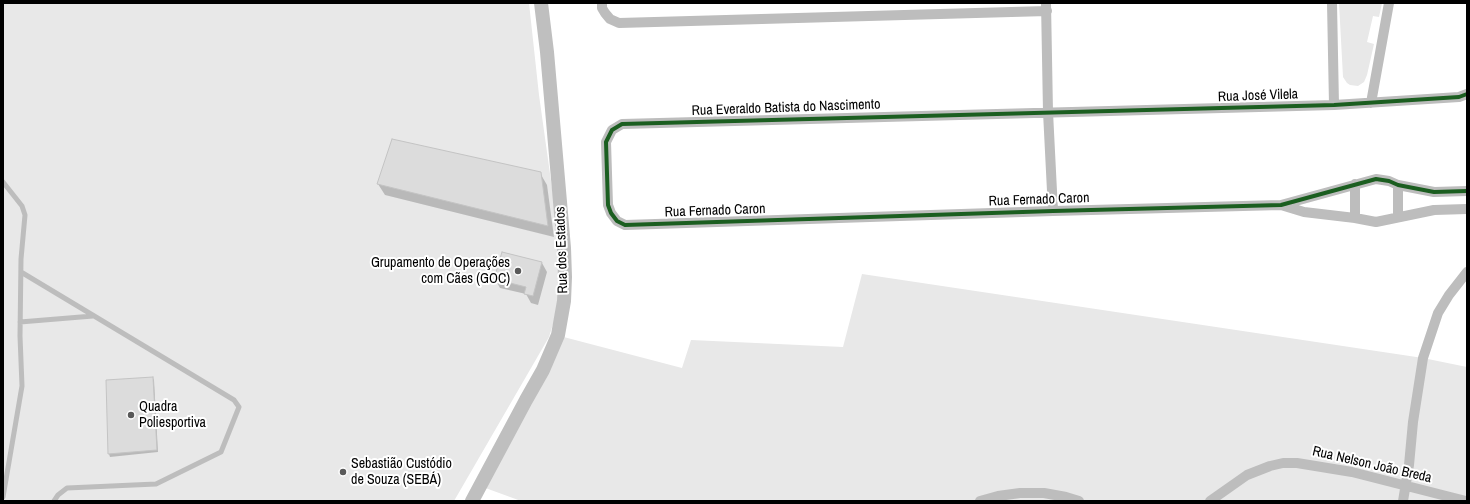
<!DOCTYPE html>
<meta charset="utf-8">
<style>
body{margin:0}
#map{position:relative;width:1470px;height:504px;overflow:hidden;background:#fff;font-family:"Archivo Narrow",sans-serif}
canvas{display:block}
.frame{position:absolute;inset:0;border:4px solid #000;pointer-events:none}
</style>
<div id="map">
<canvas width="1470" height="504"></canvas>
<div class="frame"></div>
</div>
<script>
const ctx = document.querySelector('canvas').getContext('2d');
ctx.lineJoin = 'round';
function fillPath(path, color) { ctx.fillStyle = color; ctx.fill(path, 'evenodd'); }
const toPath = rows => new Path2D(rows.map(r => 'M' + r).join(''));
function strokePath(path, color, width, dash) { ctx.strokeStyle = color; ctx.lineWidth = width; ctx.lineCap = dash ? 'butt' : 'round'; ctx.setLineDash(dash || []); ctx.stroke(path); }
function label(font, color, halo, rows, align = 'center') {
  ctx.font = font + ' "Archivo Narrow",sans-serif'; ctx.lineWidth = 4; ctx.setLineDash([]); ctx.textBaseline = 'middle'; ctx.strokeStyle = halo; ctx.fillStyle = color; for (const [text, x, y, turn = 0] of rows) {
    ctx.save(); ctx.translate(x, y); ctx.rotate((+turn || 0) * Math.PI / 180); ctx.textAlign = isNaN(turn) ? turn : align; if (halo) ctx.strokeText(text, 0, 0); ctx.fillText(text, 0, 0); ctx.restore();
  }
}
const green = toPath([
 [6,3,529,3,539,95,558,231,559,256,557,303,554,321,549,337,454,501,3,501,3,5],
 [1339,3,1382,3,1379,17,1373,16,1367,42,1374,44,1367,75,1364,82,1358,86,1350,85,1347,83,1343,77],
 [862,274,1423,358,1467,367,1467,501,521,501,480,486,556,335,682,368,691,340,843,347]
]);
const shadow = toPath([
 [540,173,547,185,554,237,385,195,378,184],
 [542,263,547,272,538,305,531,303,526,294,500,288,495,279],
 [153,378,154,380,158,452,110,457,109,454,107,381]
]);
const building = toPath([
 [392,139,541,172,548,226,377,184,392,139],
 [502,252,542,262,533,296,524,294,526,287,494,279,502,252],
 [153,377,157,450,108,454,106,380,153,377]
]);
const lane = toPath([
 [3,182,22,206,25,215,21,259,20,336,22,386,3,497],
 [21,272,234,400,239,407,221,452,156,484,67,488,58,495,54,501],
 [20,322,93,316]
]);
const street = toPath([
 [602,3,602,8,605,13,610,19,619,23,1047,11],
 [1046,3,1048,112,1053,211],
 [1332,3,1334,105],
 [1467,94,1459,97,1334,105,622,124,612,130,606,142,608,205,611,213,617,221,625,225,1053,211,1281,205,1376,179,1389,181,1398,185,1434,192,1467,191],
 [1371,103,1389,3],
 [1355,184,1355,218],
 [1398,185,1398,217],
 [1281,205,1304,212,1355,218,1376,222,1434,210,1467,209],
 [980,501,998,496,1020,493,1044,493,1066,497,1079,501],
 [1210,501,1247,475,1270,466,1283,463,1297,463,1352,472,1466,501],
 [1403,501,1409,465,1413,422,1423,358,1438,313,1449,295,1467,272]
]);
const secondary = toPath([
 [472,501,526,400,543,370,558,335,564,301,565,277,564,248,547,52,541,3]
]);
const cycleway = toPath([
 [1467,94,1459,97,1334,105,622,124,612,130,606,142,608,205,611,213,617,221,625,225,1053,211,1281,205,1376,179,1389,181,1398,185,1434,192,1467,191]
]);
const markers = [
 [518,271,4,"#595959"],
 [131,415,4,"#595959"],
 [343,472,4,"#595959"]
];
const streetNames = [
 ["Rua José Vilela",1258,96,-2],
 ["Rua Everaldo Batista do Nascimento",786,108,-2],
 ["Rua Fernado Caron",1039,200,-2],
 ["Rua Fernado Caron",715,211,-2],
 ["Rua dos Estados",562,250,-92],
 ["Rua Nelson João Breda",1372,465,13]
];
const poiNames = [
 ["Grupamento de Operações",510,263,"right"],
 ["com Cães (GOC)",510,279,"right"],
 ["Quadra",139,407],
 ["Poliesportiva",139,423],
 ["Sebastião Custódio",351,464],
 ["de Souza (SEBÁ)",351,480]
];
fillPath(green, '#e8e8e8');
fillPath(shadow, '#0003');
fillPath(building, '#dcdcdc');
strokePath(building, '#c4c4c4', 1);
strokePath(lane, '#bdbdbd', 5);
strokePath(street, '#bdbdbd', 10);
strokePath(secondary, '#bfbfbf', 14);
strokePath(cycleway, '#1b5e20', 4);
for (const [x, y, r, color] of markers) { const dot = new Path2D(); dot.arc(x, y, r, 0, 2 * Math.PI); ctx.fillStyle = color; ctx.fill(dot); strokePath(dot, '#fff', 1.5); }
label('14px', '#000', '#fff', streetNames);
label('14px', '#000', '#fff', poiNames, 'left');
</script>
